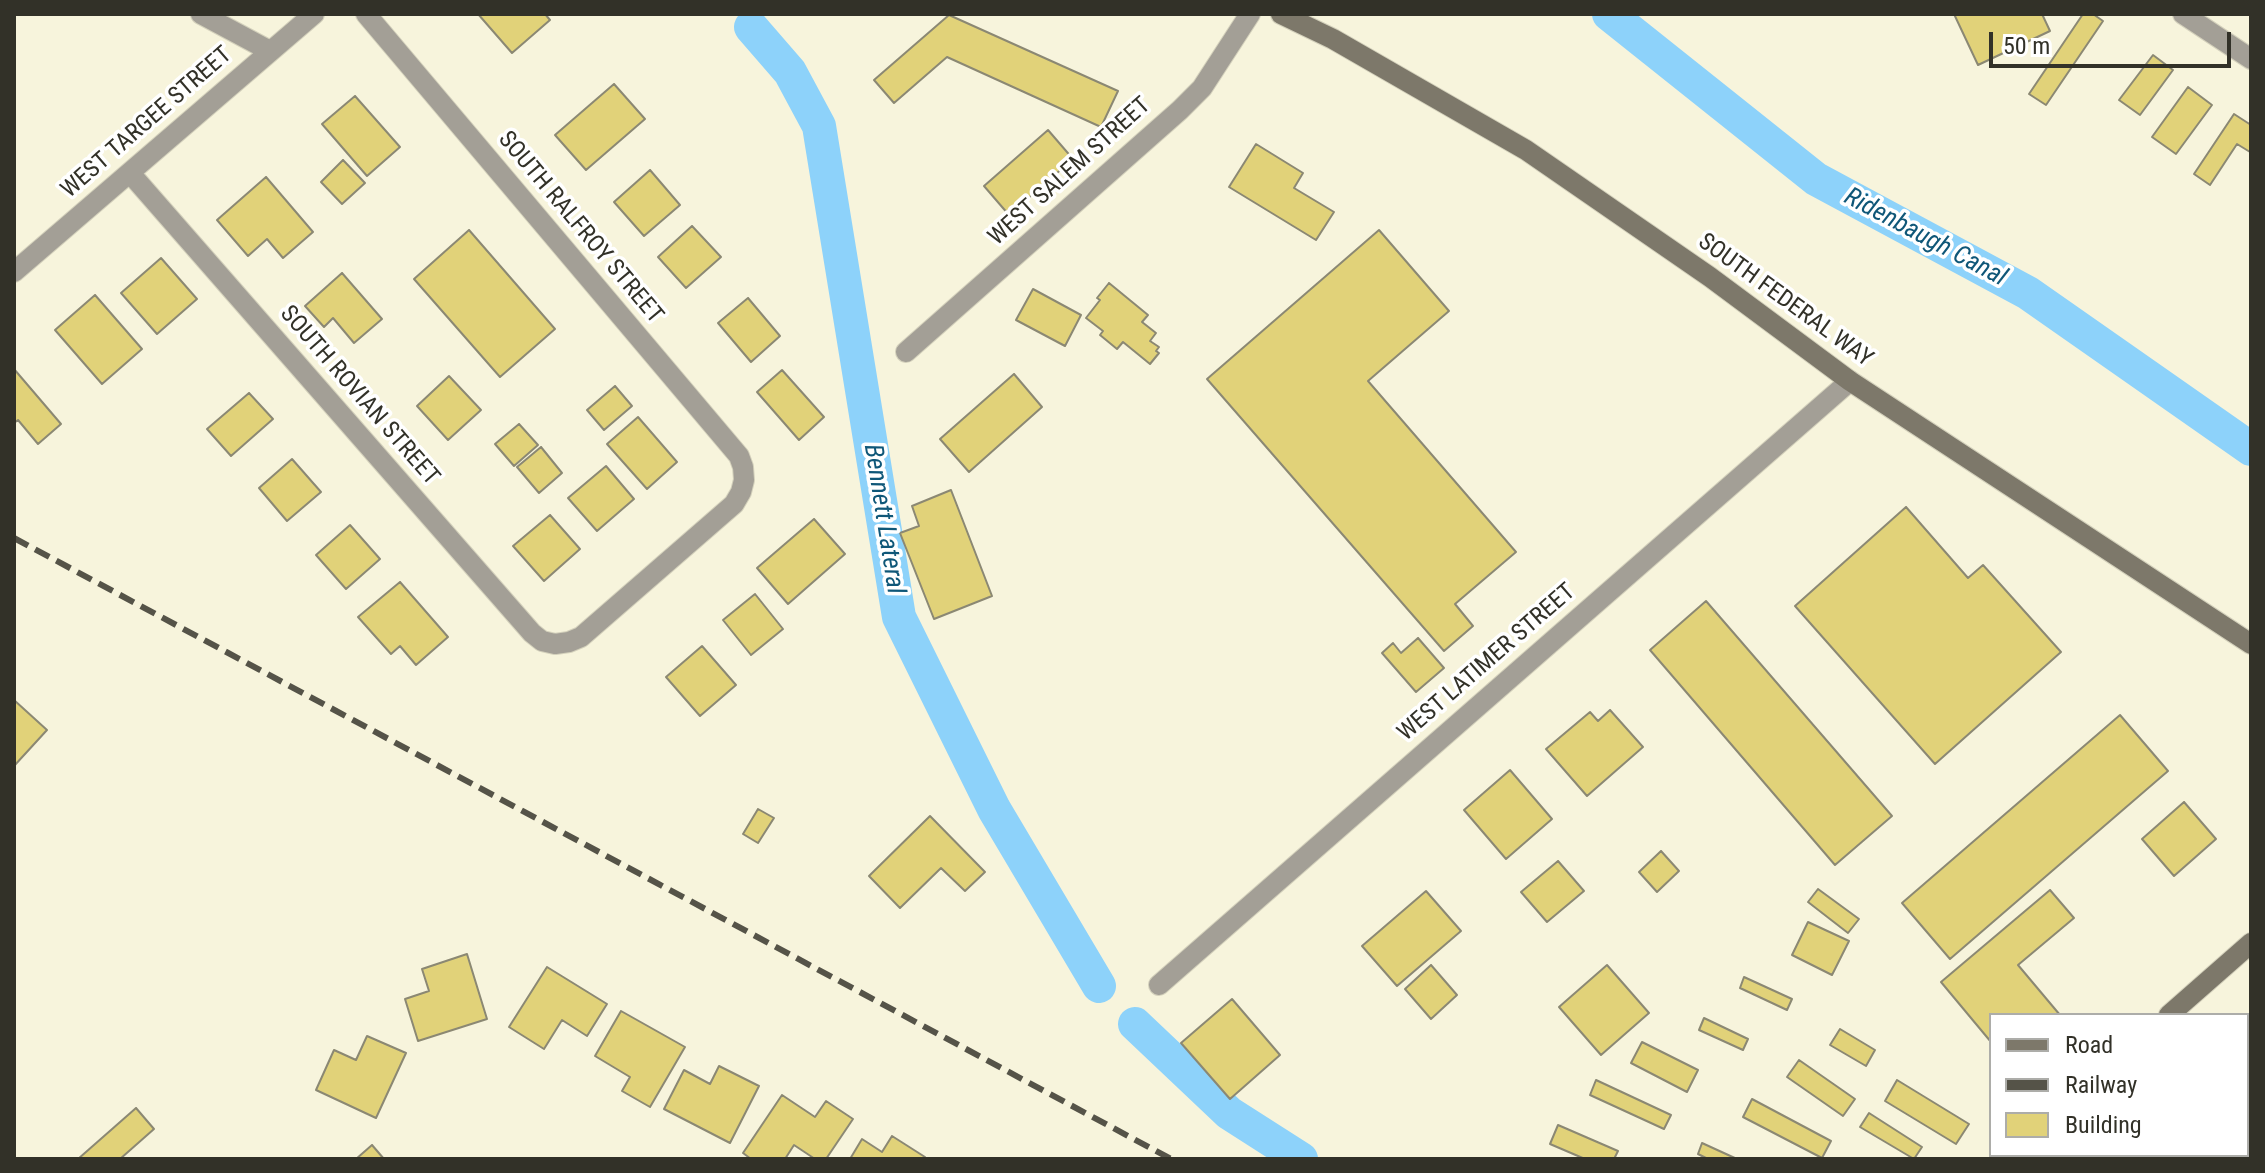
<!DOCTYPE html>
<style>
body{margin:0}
#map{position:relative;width:2265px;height:1173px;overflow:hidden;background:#f7f4dc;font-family:"Roboto Condensed",sans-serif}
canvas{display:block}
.frame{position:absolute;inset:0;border:16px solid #323128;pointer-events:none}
.legend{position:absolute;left:1989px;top:1013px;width:260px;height:144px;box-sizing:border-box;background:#fff;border:2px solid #adada9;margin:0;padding:10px 14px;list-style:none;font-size:24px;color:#323128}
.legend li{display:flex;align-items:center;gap:16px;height:40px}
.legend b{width:40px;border:2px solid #adada9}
.scale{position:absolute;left:1989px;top:32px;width:242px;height:36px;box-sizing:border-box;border:4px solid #323128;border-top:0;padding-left:10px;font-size:24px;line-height:28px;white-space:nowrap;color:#323128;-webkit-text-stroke:6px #fff;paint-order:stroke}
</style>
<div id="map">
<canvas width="2265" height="1173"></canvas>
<div class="frame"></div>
<ul class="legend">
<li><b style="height:10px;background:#7d786a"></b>Road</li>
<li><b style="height:10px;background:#555348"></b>Railway</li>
<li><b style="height:22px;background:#e1d279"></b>Building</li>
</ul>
<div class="scale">50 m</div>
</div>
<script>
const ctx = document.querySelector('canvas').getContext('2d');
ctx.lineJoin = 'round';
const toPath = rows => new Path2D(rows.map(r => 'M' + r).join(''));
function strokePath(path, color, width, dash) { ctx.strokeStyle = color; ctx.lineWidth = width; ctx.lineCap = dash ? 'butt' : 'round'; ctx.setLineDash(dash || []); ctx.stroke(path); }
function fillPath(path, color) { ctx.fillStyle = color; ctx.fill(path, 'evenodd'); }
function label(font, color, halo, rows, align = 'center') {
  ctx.font = font + ' "Roboto Condensed",sans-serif'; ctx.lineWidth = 7; ctx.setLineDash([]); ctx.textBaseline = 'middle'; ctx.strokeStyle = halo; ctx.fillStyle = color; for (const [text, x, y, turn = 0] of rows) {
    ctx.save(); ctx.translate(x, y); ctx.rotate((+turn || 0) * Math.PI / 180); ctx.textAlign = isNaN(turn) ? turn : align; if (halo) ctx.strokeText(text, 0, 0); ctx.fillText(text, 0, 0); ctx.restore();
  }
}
const canal = toPath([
 [1609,14,1816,179,2028,293,2251,449],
 [751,27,790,72,819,126,899,617,994,809,1099,986],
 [1135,1024,1229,1113,1301,1159]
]);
const building = toPath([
 [478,14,545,14,550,20,512,53,478,14],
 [1954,14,2042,14,2050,31,1978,65,1954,14],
 [2083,14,2093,14,2103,21,2046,105,2029,94,2083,14],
 [949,15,1118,91,1101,127,947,57,894,103,874,80,949,15],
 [2153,55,2173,70,2140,115,2119,100,2153,55],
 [614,84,645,119,586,170,555,135,614,84],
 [2188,87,2212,105,2176,154,2152,137,2188,87],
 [355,96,400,147,367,176,322,124,355,96],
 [2234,114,2251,125,2251,150,2250,152,2237,144,2210,185,2194,174,2234,114],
 [1048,130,1073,159,1009,215,984,186,1048,130],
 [1256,144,1303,173,1294,188,1334,212,1316,240,1229,187,1256,144],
 [343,160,365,183,342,204,321,182,343,160],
 [650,170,680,205,644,236,614,202,650,170],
 [266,177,313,232,283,258,267,239,248,256,217,220,266,177],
 [692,226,721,257,686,288,658,257,692,226],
 [469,230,555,329,500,377,414,279,469,230],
 [1379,230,1449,311,1368,381,1516,552,1455,604,1473,626,1444,651,1207,379,1379,230],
 [161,258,197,299,157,334,121,293,161,258],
 [342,273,382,319,354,343,333,318,324,327,305,306,342,273],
 [1109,283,1148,315,1142,322,1156,333,1150,341,1159,347,1156,351,1159,353,1150,364,1123,342,1117,349,1100,335,1103,331,1086,318,1100,300,1097,298,1109,283],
 [1033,289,1081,315,1065,346,1016,320,1033,289],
 [95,295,142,349,102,384,55,330,95,295],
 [748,298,780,336,751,362,718,323,748,298],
 [14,369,61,424,38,444,18,420,14,423,14,369],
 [782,370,824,417,799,440,757,392,782,370],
 [1014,374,1042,407,969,472,940,439,1014,374],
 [449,376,481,410,448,440,417,406,449,376],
 [615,386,632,406,604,430,587,410,615,386],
 [249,393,273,419,231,456,207,429,249,393],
 [638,417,677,462,647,489,607,444,638,417],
 [519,424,538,445,514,466,495,444,519,424],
 [541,447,562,473,539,493,517,467,541,447],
 [292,459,321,492,287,521,259,488,292,459],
 [606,466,634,499,597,531,568,498,606,466],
 [951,490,992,596,934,619,900,533,919,526,912,506,951,490],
 [1906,507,1968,578,1983,565,2061,652,1935,764,1795,606,1906,507],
 [550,515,580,549,544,581,513,546,550,515],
 [814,519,845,554,788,604,757,568,814,519],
 [350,525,380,559,346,589,316,555,350,525],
 [400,582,448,637,416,665,400,646,391,654,358,617,400,582],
 [755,594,783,629,751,655,723,620,755,594],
 [1706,601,1892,816,1835,865,1650,650,1706,601],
 [1418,638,1444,668,1416,692,1382,653,1393,643,1401,653,1418,638],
 [702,646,736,685,700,716,666,677,702,646],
 [14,700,47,730,14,766,14,700],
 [1610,710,1643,747,1587,796,1546,749,1590,712,1598,721,1610,710],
 [2120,715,2168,771,1950,959,1902,903,2120,715],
 [1510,770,1552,819,1506,859,1464,810,1510,770],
 [2184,802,2216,839,2174,876,2142,839,2184,802],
 [758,809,774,818,758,843,743,834,758,809],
 [930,816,985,872,965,891,941,868,900,908,869,876,930,816],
 [1661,851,1679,871,1657,892,1639,872,1661,851],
 [1558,861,1584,891,1547,922,1521,892,1558,861],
 [1818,889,1859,919,1848,933,1808,902,1818,889],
 [2050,890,2074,918,2018,965,2060,1015,1991,1015,1991,1042,1941,982,2050,890],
 [1426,891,1461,931,1397,986,1362,946,1426,891],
 [1808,922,1849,941,1832,975,1792,955,1808,922],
 [467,954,487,1019,418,1041,405,999,429,991,422,969,467,954],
 [1431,965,1457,995,1431,1019,1405,989,1431,965],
 [1607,965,1649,1013,1601,1055,1559,1007,1607,965],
 [547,967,607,1004,587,1036,562,1020,544,1049,509,1027,547,967],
 [1744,977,1792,999,1787,1010,1740,988,1744,977],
 [1232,999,1280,1055,1230,1099,1181,1043,1232,999],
 [621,1011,685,1047,650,1107,622,1091,630,1077,595,1056,621,1011],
 [1704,1018,1748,1039,1743,1050,1699,1030,1704,1018],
 [1840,1029,1875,1050,1866,1066,1830,1045,1840,1029],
 [367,1036,406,1053,376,1118,316,1090,334,1050,356,1060,367,1036],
 [1642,1042,1698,1070,1687,1092,1631,1063,1642,1042],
 [1799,1060,1855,1099,1843,1116,1787,1077,1799,1060],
 [719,1066,759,1086,730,1143,664,1109,684,1070,710,1084,719,1066],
 [1596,1080,1671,1115,1664,1129,1590,1095,1596,1080],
 [1897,1080,1969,1124,1956,1144,1885,1101,1897,1080],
 [2247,1085,2251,1090,2251,1150,2247,1146,2247,1085],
 [782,1095,815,1117,826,1101,853,1119,826,1159,815,1159,794,1145,785,1159,751,1159,743,1153,782,1095],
 [1752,1099,1831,1141,1822,1158,1743,1117,1752,1099],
 [136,1108,154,1129,120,1159,78,1159,136,1108],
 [1869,1113,1922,1147,1914,1159,1860,1127,1869,1113],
 [1558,1125,1618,1151,1614,1159,1585,1159,1550,1144,1558,1125],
 [892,1136,925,1157,923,1159,850,1159,862,1139,882,1152,892,1136],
 [1702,1143,1737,1159,1708,1159,1698,1154,1702,1143],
 [372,1145,384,1159,356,1159,372,1145],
 [2104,1155,2152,1155,2148,1159,2100,1159,2104,1155]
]);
const street = toPath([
 [201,14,270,51],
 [2183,14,2251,59],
 [130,173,532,633,542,641,555,644,569,642,581,637,734,504,741,492,744,480,743,467,739,456,366,14],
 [14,272,314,14],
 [906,352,1180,110,1202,88,1250,14],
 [1159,985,1850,381]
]);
const secondary = toPath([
 [1281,14,1333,39,1526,150,1710,277,1850,381,2251,644],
 [2169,1015,2251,943],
 [2003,1159,2007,1155]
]);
const rail = toPath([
 [14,538,1171,1159]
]);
const streetNames = [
 ["WEST TARGEE STREET",147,123,-41],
 ["WEST SALEM STREET",1070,172,-42],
 ["SOUTH RALFROY STREET",580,228,50],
 ["SOUTH FEDERAL WAY",1785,301,36],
 ["SOUTH ROVIAN STREET",359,396,49],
 ["WEST LATIMER STREET",1487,663,-41]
];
const waterNames = [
 ["Ridenbaugh Canal",1925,238,28],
 ["Bennett Lateral",883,519,81]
];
strokePath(canal, '#8dd2fa', 34);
fillPath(building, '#e1d279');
strokePath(building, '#8b8873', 2);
strokePath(street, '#d4d1bc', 22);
strokePath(secondary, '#d4d1bc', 22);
strokePath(street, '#a39f96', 20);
strokePath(secondary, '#7d786a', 20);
strokePath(rail, '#555348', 6, [16, 8]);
label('24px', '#323128', '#fff', streetNames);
label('italic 26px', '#0f5778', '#fff', waterNames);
</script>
